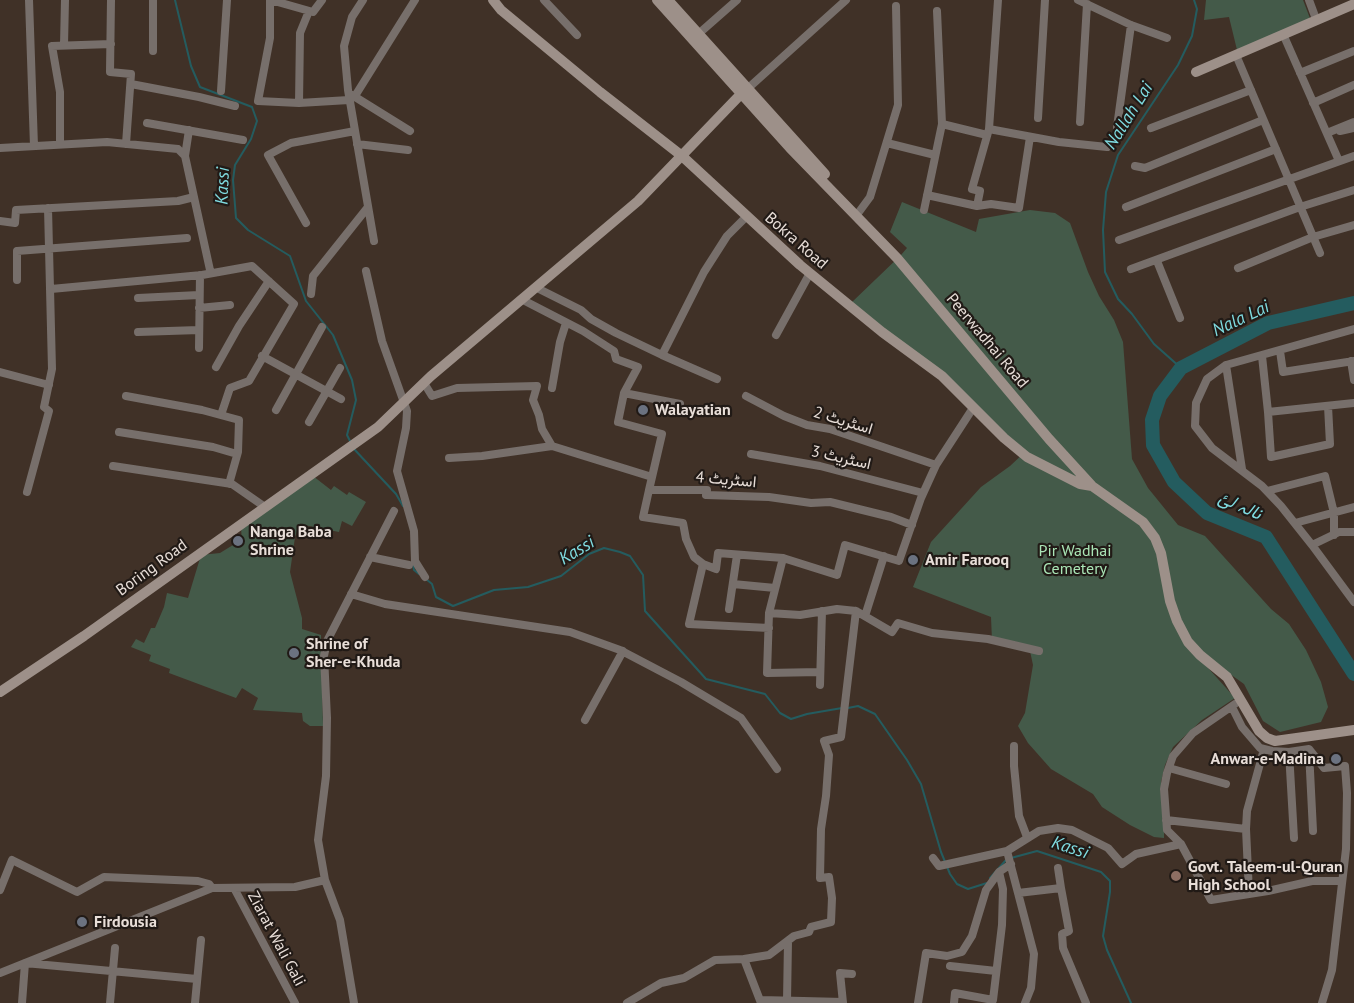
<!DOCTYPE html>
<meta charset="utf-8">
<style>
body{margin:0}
canvas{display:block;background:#403127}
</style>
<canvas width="1354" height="1003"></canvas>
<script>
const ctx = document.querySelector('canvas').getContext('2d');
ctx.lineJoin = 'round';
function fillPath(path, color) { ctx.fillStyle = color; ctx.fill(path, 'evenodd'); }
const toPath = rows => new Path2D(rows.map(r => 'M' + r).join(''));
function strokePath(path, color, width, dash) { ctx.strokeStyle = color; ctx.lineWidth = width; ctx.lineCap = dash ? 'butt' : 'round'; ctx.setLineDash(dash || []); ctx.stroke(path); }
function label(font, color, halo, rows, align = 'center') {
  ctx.font = font + ' "PT Sans",Vazirmatn,sans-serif'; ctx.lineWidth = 4.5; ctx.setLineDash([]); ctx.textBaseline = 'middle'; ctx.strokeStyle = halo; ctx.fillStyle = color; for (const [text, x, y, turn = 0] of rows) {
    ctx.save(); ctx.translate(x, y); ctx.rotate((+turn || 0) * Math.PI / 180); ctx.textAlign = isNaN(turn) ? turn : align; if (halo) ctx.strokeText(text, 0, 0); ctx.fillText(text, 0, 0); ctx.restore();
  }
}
const green = toPath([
 [1206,0,1303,0,1311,21,1238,54,1229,17,1204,20],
 [902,202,976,232,979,219,1030,210,1055,213,1070,223,1088,272,1099,296,1114,320,1123,342,1132,459,1148,488,1178,525,1205,536,1271,609,1289,624,1306,650,1321,682,1328,707,1321,722,1280,732,1263,721,1244,684,1184,641,1235,698,1202,720,1173,747,1165,765,1161,782,1164,811,1164,838,1154,837,1130,825,1102,807,1093,794,1051,769,1028,743,1018,726,1025,713,1033,665,1030,651,992,640,991,617,913,587,931,542,981,487,1010,466,1025,452,851,303,901,255,907,248,890,232],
 [313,476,331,490,334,486,347,495,349,492,366,502,352,526,342,521,339,532,299,524,295,537,290,572,302,618,302,629,321,635,323,726,310,726,303,721,302,713,253,710,258,698,242,688,236,698,169,673,170,669,149,661,151,655,131,647,136,639,144,643,151,628,155,628,164,607,167,593,188,598,201,555,220,553,233,545,242,545,241,526]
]);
const stream = toPath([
 [175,0,191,66,200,87,252,107,257,121,251,139,235,165,233,180,236,218,248,230,290,256,306,301,333,335,352,380,356,400,347,435,350,441],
 [1181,368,1154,344,1132,314,1118,299,1105,272,1103,230,1106,192,1118,155,1178,65,1192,36,1197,9,1194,0],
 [354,449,396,494,403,506],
 [413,564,414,570,419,574],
 [426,579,432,584,436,597,453,606,494,590,528,587,561,576,589,554,604,548,620,552,630,556,643,575,645,611,706,679,765,694,780,713,791,719,807,714,842,708],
 [848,708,858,706,875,714,907,760,921,784,941,852,950,874,957,884,968,889,987,883],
 [1011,858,1037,851,1101,872,1110,881,1110,892,1103,936,1107,950,1131,1003],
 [990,878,1006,860]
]);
const river = toPath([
 [1354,303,1268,323,1181,368,1160,396,1152,420,1153,445,1174,482,1207,513,1266,537,1354,674]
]);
const street = toPath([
 [29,0,34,146],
 [111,0,110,72,131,74,126,144],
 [270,0,270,38,258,101,299,103],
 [363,0,352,17,344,46,348,90,374,241],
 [544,0,577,35],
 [1078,0,1131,25,1167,38],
 [1309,0,1316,19],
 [274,1,313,12,322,0],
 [309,11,300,33,299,103,349,100],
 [1283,34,1339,161],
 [696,36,737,0],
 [64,45,65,0],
 [153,51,153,0],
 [1236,55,1320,253],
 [1300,73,1354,51],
 [131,84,199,97,235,106],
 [221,91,227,0],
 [745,91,846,0],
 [352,95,410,131],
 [355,96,415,0],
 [1313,103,1354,85],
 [1038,118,1045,0],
 [1080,122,1087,4],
 [147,123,243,140],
 [942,124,987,135],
 [1117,127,1131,25],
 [1151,128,1251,90],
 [989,129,1059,142,1107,147],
 [1340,131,1354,128],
 [1327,133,1354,122],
 [887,143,935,155],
 [60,144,60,92,52,46,111,44],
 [357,144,408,150],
 [0,148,107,142,178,149,185,156,210,270],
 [185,156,189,130],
 [1135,166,1145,168,1263,120],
 [927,195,977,206,991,204,1019,208,1030,137],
 [977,206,980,191,972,189,989,129,998,0],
 [1126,207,1276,149],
 [924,210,942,124,937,11],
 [856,216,870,197,898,105,896,6],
 [0,221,15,223,16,210,178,201,194,197],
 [306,223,268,155,291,143,355,131],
 [1119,240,1354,156],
 [1157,261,1180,318],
 [1238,268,1313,237,1354,225],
 [1131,269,1300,207,1354,190],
 [366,271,382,341,407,411,406,428,397,471,414,531,415,561,425,577],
 [17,280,17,251,187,238],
 [537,288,581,310,591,319,616,333,662,355],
 [51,289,202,275,252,266,294,304,249,381,230,388,221,415],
 [311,294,313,276,368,207],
 [138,298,199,295],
 [523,300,583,331,614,351,616,359,638,367,624,393],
 [199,308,230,305],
 [1354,329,1226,365,1207,379,1196,403,1195,426,1212,448,1262,486,1281,506,1312,545,1354,602],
 [138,332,199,330],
 [776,335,810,273],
 [199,348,200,275],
 [1280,351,1283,372,1354,361],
 [262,356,341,399],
 [1262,356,1268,412,1354,403],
 [1351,361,1354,380],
 [1226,365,1242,469],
 [216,367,239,326,269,281],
 [0,372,49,385],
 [717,379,662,355,704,272,727,236,746,217],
 [424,383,432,396,457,388,537,386,533,400,539,415,542,429,552,446,652,477],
 [552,388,560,342,566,323],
 [126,396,202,410,239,420,238,452,229,484],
 [746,396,784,416,807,425,830,429,936,465],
 [276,410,322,327],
 [1268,412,1271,457,1330,444,1328,406],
 [309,422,340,368],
 [119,432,213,447,237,454],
 [751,454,820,466,923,493],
 [449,458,482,456,552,446],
 [113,466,232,484,265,507],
 [649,490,662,434,618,422,624,393,680,404],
 [1267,491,1325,476,1334,513,1334,535],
 [27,492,49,411,44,407,52,369,48,208],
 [1295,523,1354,507],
 [1312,545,1339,532,1354,532],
 [370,557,409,565],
 [703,564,694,557,686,539,683,523,643,517,649,490,707,490,706,495,769,497,811,503,830,502,891,517,912,525],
 [733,584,775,588],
 [351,594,385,604,570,632,620,650,681,682,741,718,777,769],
 [729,609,737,555],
 [856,611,892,632,898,623,932,633,988,639,1039,651],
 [769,613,767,673,820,672],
 [865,616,884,556],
 [769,628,689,624,703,564,716,569,718,553,783,558],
 [820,685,822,611],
 [1235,704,1193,733,1173,756,1167,773,1164,789,1167,830,1181,844,1211,900,1268,891,1312,881,1342,881],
 [1232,707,1242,727,1260,748,1272,751,1289,752,1309,749,1324,768,1345,766,1347,793,1346,849,1332,970,1322,1003],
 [585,720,623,651],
 [1014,746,1014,766,1019,816,1027,837],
 [1309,751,1313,831],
 [1289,752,1294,838],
 [1169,768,1226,784],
 [1166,820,1246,829,1249,893],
 [1246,829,1247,811,1264,749],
 [933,858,939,866,1007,851],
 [325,880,340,920,354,1003],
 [234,888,295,1003],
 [1061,888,1069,931,1062,934,1063,948,1086,1003],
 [0,890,12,860,77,892,104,877,198,881,209,884,212,888],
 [1018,893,1061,888,1058,868],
 [744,959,769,955,794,936,809,932,811,927,831,922,832,898,829,877,820,878,821,829,826,796,829,755,824,741,841,737,856,611,837,609,800,615,769,613,783,558,837,575,845,545,899,561,921,498,936,465,973,408],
 [950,966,996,971],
 [0,973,212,888,295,887,325,880,318,840,326,776,327,718,324,656,327,641,394,511],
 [760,1000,803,1001],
 [787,1001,788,941],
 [22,1003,25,963,197,979],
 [110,1003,115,948],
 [195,1003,201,940],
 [627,1003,661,983,684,978,715,960,744,959,761,1003],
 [802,1003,803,1001,843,1002],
 [843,1003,840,973,852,974],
 [918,1003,926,953,947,956,962,952,972,936,986,890,999,872],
 [954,1003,955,993,993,1000,1002,925,1003,889,999,872,1011,864],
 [1025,1003,1031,988,1034,954,1007,851,1039,831,1058,828,1072,830,1108,848,1122,864,1136,854,1181,844]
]);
const secondary = toPath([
 [493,0,501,10,600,92,682,156,800,265,882,332,942,376,1004,438,1027,457,1080,484,1092,486],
 [657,0,790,148,897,258,1049,439,1092,486,1143,522,1155,538,1161,553,1170,601,1177,621,1188,642,1200,655,1227,677,1259,731,1267,738,1275,741,1354,730],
 [668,0,825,174],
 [1196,72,1354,4],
 [0,692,84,636,378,427,431,376,638,201,741,94]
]);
const markers = [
 [643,410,6,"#6b7280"],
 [238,541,6,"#6b7280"],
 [913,560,6,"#6b7280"],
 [294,653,6,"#6b7280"],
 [1336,759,6,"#6b7280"],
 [1176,876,6,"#8d6e63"],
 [82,922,6,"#6b7280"]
];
const streetNames = [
 ["Bokra Road",796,241,41],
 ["Peerwadhai Road",987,341,50],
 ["اسٹریٹ 2",843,421,17],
 ["اسٹریٹ 3",841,458,13],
 ["اسٹریٹ 4",726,480,5],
 ["Boring Road",152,568,-36],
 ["Ziarat Wali Gali",276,939,62]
];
const poiNames = [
 ["Walayatian",655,410],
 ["Nanga Baba",250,532],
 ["Shrine",250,550],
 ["Amir Farooq",925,560],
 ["Shrine of",306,644],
 ["Sher-e-Khuda",306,662],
 ["Anwar-e-Madina",1324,759,"right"],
 ["Govt. Taleem-ul-Quran",1188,867],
 ["High School",1188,885],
 ["Firdousia",94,922]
];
const parkNames = [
 ["Pir Wadhai",1075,551],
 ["Cemetery",1075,569]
];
const waterNames = [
 ["Nallah Lai",1129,116,-58],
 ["Kassi",223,186,-88],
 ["Nala Lai",1241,319,-25],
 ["نالہ لئ",1240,506,24],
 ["Kassi",577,551,-31],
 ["Kassi",1070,848,18]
];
fillPath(green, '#445a49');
strokePath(stream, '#245c5f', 2);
strokePath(river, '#245c5f', 14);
strokePath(street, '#776f6b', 8);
strokePath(secondary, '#9d9089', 10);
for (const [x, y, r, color] of markers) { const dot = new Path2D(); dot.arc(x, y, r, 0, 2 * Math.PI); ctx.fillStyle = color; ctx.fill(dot); strokePath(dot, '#211a16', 2); }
label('16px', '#e8ded8', '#211a16', streetNames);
label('bold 16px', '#e8ded8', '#211a16', poiNames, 'left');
label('16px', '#aae5b6', '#211a16', parkNames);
label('italic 18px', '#7fdbe0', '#211a16', waterNames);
</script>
